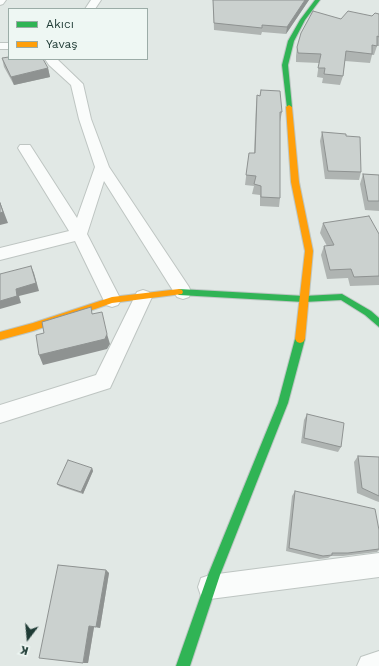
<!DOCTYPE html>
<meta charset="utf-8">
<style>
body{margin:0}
#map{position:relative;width:379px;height:666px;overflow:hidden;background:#e1e8e5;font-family:"Work Sans",sans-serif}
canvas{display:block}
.legend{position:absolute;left:8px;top:8px;width:140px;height:52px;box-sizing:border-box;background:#eef7f3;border:1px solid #9baca7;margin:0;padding:5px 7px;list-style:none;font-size:12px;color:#1f3b35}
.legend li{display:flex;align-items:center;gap:8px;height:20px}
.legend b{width:20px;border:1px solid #9baca7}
.north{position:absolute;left:8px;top:618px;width:40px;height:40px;-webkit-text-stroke:3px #eef7f3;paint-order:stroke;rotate:196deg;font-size:11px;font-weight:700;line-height:16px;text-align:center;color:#1f3b35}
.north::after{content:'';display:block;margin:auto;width:14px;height:18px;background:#1f3b35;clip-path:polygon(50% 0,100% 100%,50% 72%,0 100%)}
</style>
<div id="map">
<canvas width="379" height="666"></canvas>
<ul class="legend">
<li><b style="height:5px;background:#30b455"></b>Akıcı</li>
<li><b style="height:5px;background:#ff9f0a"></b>Yavaş</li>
</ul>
<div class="north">K</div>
</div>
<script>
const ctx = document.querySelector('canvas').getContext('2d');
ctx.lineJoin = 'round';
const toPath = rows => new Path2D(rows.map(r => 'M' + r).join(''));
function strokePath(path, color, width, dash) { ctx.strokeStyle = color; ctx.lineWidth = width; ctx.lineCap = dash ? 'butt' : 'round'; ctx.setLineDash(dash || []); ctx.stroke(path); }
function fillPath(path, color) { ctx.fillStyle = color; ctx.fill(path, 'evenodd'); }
const street = toPath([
 [0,0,6,0,3,4,0,5,0,0],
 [91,0,101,0,95,9,85,9,91,0],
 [0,43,9,43,9,49,0,49,0,43],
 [45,59,57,59,83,84,91,119,109,167,189,287,191,292,189,297,183,299,177,297,104,181,87,234,121,300,118,305,112,307,106,305,75,241,0,260,0,248,69,231,18,148,20,145,30,145,77,218,95,167,79,119,71,85,49,65,45,59],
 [143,290,149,292,152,297,110,388,0,423,0,405,96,375,137,292,143,290],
 [379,553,379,577,210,599,201,596,198,587,201,578,210,575,379,553],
 [379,651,379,666,357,666,361,657,379,651]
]);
const fast = toPath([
 [315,0,320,0,305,20,294,41,288,65,292,107,287,108,282,65,288,41,300,20,315,0],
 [179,289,304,296,342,294,371,311,379,318,379,327,365,315,341,300,304,302,179,295,175,292,179,289],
 [300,335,303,336,305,339,288,403,220,575,190,666,176,666,208,575,278,403,295,339,297,336,300,335]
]);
const slow = toPath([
 [289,105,292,107,299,182,313,251,305,339,303,342,300,343,297,342,295,339,305,251,291,182,286,107,289,105],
 [179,289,182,290,183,292,182,294,112,303,33,331,0,340,0,332,33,323,112,297,179,289]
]);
const wall = toPath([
 [213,0,309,0,286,34,262,32,261,35,214,30],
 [379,14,379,46,377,46,374,55,372,55,370,63,345,61,343,76,340,85,322,83,323,78,317,77,319,63,296,62,296,56,297,47,341,19,372,16],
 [2,58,48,68,50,77,14,85,4,67],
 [261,90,282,112,280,122,280,198,279,207,260,206,260,195,252,194,254,186,245,185,249,153,254,153,256,105,257,95,260,96],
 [322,132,361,172,359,180,325,179,320,141],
 [363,174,379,175,379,211,365,210,360,184],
 [323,223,379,234,379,285,350,286,348,278,327,279,321,255,324,246,327,246,320,233],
 [307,414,341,447,338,452,301,443,304,420],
 [358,456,379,457,379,502,376,501,357,493,354,462],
 [92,468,93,471,83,494,59,486,57,484],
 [295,491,379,530,379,550,377,552,343,556,331,556,328,558,319,559,286,551,292,496],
 [58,565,106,570,109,573,100,628,94,627,88,663]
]);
const shadedWall = toPath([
 [305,0,309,0,286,34,287,27],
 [48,68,50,77,14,85,11,77],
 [0,202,8,223,0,225],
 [31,266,34,273,39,291,19,296,21,303,0,309,0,301,16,289],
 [107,334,110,344,107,349,43,365,39,355],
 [92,468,93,471,83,494,81,492],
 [106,570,109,573,100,628,96,627],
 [89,626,94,627,88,663,83,663]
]);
const building = toPath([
 [213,0,305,0,287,27,262,25,262,28,214,23,213,0],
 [313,11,341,19,348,11,372,16,375,13,379,14,379,37,377,36,377,46,372,45,372,54,346,51,343,76,324,74,325,68,318,68,321,54,298,53,297,47,301,33,313,11],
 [9,57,9,59,43,59,48,68,11,77,2,58,9,57],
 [261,90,280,91,282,112,280,112,280,198,261,197,261,186,254,184,256,176,246,175,249,153,255,153,257,95,260,96,261,90],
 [322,132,346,134,346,136,360,137,361,172,328,171,322,132],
 [363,174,379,175,379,201,368,201,363,174],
 [0,203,3,212,0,213,0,203],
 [369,216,379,234,379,276,354,277,351,269,330,270,324,246,334,245,323,223,369,216],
 [31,266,36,283,16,289,17,296,0,301,0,274,31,266],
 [91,307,92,314,102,312,107,334,105,339,39,355,36,335,44,333,42,322,91,307],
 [307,414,344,423,341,447,304,438,307,414],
 [358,456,379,457,379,496,362,488,358,456],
 [68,460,92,468,81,492,57,484,68,460],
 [295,491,375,509,379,530,379,549,348,553,332,553,332,555,323,556,289,548,295,491],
 [58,565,106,570,96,627,89,626,83,663,39,658,58,565]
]);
strokePath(street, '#bec5c2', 2);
strokePath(fast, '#bdc6c3', 2);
strokePath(slow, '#bdc6c3', 2);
fillPath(street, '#fafcfb');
fillPath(fast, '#30b455');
fillPath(slow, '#ff9f0a');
fillPath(wall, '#afb4b2');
fillPath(shadedWall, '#8e9291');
fillPath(building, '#cbd1cf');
strokePath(building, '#8e9291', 1);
</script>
